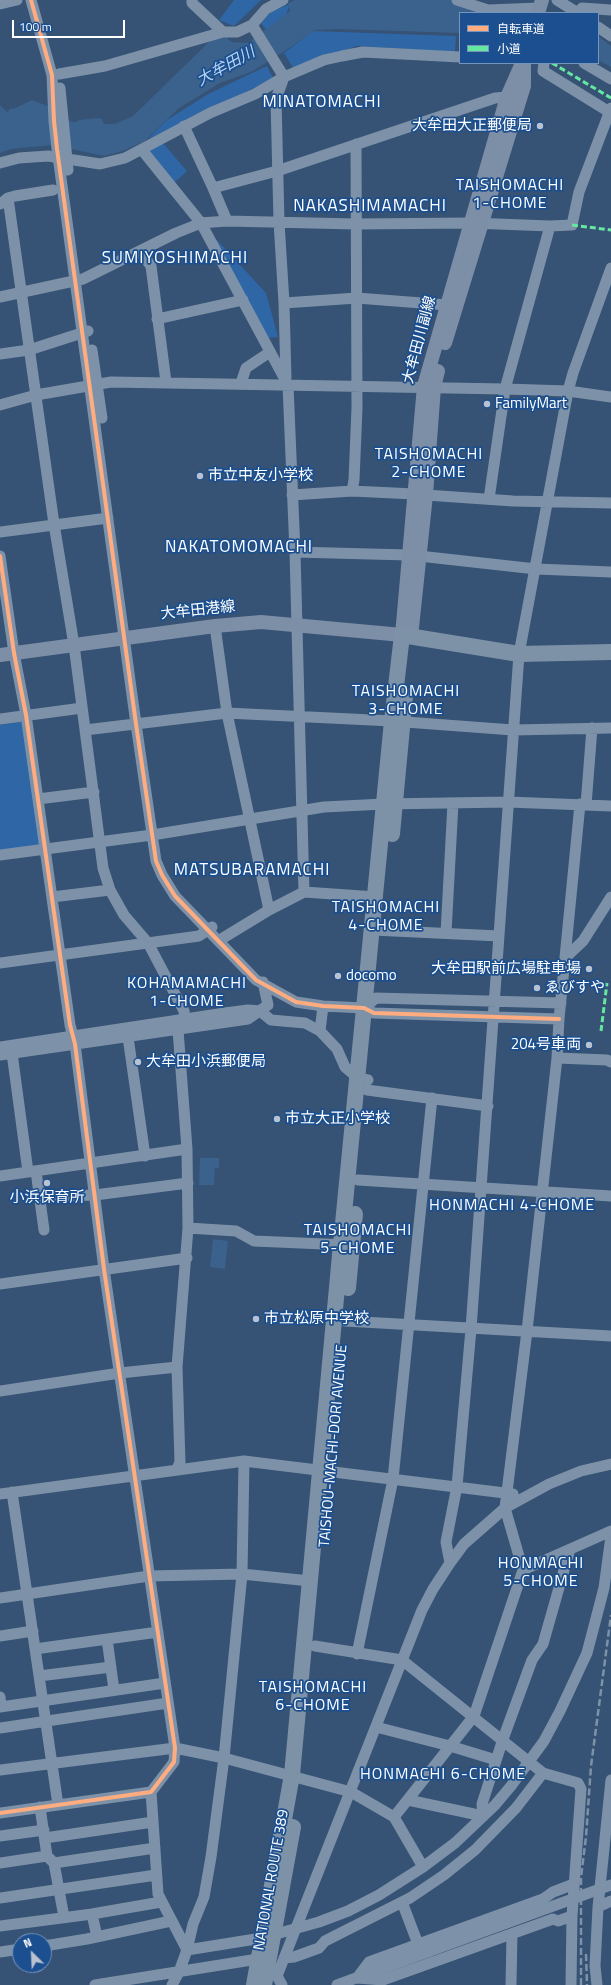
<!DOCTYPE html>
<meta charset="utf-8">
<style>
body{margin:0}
#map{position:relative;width:611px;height:1985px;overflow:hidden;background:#365274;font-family:"Titillium Web","Noto Sans JP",sans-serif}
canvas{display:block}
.legend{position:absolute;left:459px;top:12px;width:140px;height:52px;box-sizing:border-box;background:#1b4f8f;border:1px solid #7695bc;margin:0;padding:5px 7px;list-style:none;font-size:12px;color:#fff}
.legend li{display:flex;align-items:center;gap:8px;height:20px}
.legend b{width:20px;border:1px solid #7695bc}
.north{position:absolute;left:12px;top:1933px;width:40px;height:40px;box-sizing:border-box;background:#1b4f8f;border:1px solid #7695bc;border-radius:50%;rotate:336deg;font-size:11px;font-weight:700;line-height:16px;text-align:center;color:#fff}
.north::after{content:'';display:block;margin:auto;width:14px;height:18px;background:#b9c2ce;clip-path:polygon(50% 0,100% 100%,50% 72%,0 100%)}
.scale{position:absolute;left:12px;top:20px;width:113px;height:18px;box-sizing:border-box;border:2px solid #fff;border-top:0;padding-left:5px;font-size:12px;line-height:14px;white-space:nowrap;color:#fff;-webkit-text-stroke:3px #1b4f8f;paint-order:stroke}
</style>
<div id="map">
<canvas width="611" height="1985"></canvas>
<ul class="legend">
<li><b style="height:5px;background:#ffac80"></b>自転車道</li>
<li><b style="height:5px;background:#66e7a1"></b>小道</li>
</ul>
<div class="north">N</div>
<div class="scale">100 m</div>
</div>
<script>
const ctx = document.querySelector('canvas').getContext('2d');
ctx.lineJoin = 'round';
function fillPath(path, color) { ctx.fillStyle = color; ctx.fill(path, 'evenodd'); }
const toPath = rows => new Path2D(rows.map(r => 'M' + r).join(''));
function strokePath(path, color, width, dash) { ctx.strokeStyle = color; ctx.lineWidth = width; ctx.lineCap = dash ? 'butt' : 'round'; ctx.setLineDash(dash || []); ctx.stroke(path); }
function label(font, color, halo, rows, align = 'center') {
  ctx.font = font + ' "Titillium Web","Noto Sans JP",sans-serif'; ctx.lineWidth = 3.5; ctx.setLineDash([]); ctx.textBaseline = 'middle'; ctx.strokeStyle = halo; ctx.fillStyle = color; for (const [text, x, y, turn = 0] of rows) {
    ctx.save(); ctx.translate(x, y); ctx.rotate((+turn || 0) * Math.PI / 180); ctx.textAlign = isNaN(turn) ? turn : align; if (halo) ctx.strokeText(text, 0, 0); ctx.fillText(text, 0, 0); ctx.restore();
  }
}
const green = toPath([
 [234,0,261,0,234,26,219,20],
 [290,4,285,17,266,30,261,23,272,11],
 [313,31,456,36,455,52,357,46,293,68,284,53],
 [267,66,273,78,213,109,148,139,167,120,208,94],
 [161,141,187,171,171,186,142,150],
 [208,236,217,240,266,293,278,337,268,338],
 [24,721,40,846,0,851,0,725]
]);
const water = toPath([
 [295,0,451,0,488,13,515,13,460,13,460,33,337,29,315,30,285,51,251,72,220,83,179,108,145,141,123,151,104,156,53,145,11,149,0,153,0,105,7,112,11,108,13,109,32,100,50,107,72,122,77,122,79,120,97,118,102,119,104,124,115,124,133,116,212,39,226,33,228,39,232,42,248,43,290,11,288,3],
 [598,36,611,46,611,67,598,60],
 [200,1158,219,1158,219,1168,215,1168,214,1185,199,1185],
 [213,1239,228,1241,225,1269,210,1267]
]);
const minor = toPath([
 [31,0,52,75,54,121,57,149,136,724,156,861,162,875,175,896,256,980,296,1002,323,1006,364,1008,374,1013,559,1019],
 [192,0,192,3,223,32],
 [457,0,488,10,539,8],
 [557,0,578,13],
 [0,4,17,0],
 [578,13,582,8,611,10],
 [252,25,284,77,276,99,279,222,284,303,286,378],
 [598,27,611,36],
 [544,63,543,71,611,113],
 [584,63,611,79],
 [59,74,105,66,223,32,237,32,252,25,266,9,283,0],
 [60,88,68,170],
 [184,126,213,188,227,221],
 [142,150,201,223,288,385,295,552,304,892],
 [0,163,19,158,48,156,100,164,125,158,210,113,255,94,284,77,324,60,342,56,363,52,460,57],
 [213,188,277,171,495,98,507,97],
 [8,198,54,524,74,645,103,868,110,890,124,915,148,943,184,1011,185,1019,178,1030,187,1149,188,1228,177,1367,180,1462,177,1469],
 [0,204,8,198,15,196,53,190],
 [140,251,151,266,166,382],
 [0,297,83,279,176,233,201,223,227,221,355,224,471,223,550,226,572,225,579,192,611,108],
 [284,303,357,298,447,305],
 [157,319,243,300],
 [92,350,102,418],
 [0,354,29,350,88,331],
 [241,383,246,368,270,352],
 [0,405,36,395,111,382,505,389,568,391,611,397],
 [352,491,354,480,357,408,356,144],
 [292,495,352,491,414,494],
 [426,495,513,501,611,503],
 [489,499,505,389,550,226],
 [0,532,108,518],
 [295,552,408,555],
 [0,556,14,653,26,715,70,1025,75,1044,104,1269,175,1748,174,1762,151,1792,0,1813],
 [419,556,536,569,611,572],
 [215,626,227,713,269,910],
 [0,719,82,708],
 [85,730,227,713,392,721,513,730,611,728],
 [38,799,94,792],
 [586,805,592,728],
 [0,855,152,835,324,807,384,804,508,802,611,806],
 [52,897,110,890],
 [373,930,499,936],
 [446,933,453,803],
 [223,938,269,910,304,892,376,897],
 [565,958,583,941,611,897],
 [0,963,199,936,212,927],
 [364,1008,376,998,561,1003],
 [320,1031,323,1006],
 [128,1037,145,1156],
 [0,1047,225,1013,248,1010,260,1011,271,1020,305,1023,320,1031,337,1049,345,1067,358,1078,368,1080],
 [12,1053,28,1172],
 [0,1055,248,1019,268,1005,263,982],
 [557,1058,607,1060,611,1062],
 [367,1090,488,1106],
 [36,1171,44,1230],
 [0,1176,187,1149],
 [358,1180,611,1196],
 [40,1197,95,1195,188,1183],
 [188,1228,236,1231,254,1241,347,1245],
 [0,1284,187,1258],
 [345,1321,611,1336],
 [0,1391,120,1373,177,1367],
 [12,1492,58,1805],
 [0,1494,244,1461,513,1494],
 [450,1563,446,1542,457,1486,471,1329,519,654,568,391,573,373,611,268],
 [523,1570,611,1531],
 [0,1598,149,1576,242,1574,310,1581],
 [0,1636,33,1631],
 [107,1639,114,1690],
 [315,1646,402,1660,543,1773,578,1783,581,1789,572,1916,571,1985],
 [35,1649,158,1632],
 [357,1654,393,1479,432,1098],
 [39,1676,111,1667],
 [0,1697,1,1707],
 [0,1707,165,1683],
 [376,1727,450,1746,496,1760],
 [0,1728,168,1703],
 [0,1770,175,1748,224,1758,351,1792,394,1817,423,1867],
 [151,1792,158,1894,187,1950],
 [408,1800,483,1816,482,1804,503,1739,532,1660,543,1644,570,1549],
 [40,1807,47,1856,54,1863,64,1917],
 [394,1817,474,1716,523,1570,505,1508,527,1331,557,1058,559,1019,580,804],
 [0,1836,44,1830],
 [45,1838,153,1822],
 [0,1863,47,1856],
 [54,1863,155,1848],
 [0,1898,156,1875],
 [402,1902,418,1944],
 [598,1907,611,1780],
 [92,1914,97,1937],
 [0,1926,92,1914,161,1902],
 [44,1946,87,1939,171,1921],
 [187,1950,262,1938,319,1922,348,1911,379,1895,423,1867,455,1843,495,1805,511,1786,544,1741,560,1711,587,1653,604,1588,611,1536],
 [0,1952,20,1949],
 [284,1958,294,1957,319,1948,325,1941,410,1898,444,1875,475,1850,516,1808,543,1773],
 [267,1974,277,1976,422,1610,433,1589,450,1563,464,1544,505,1508,549,1484,581,1471,611,1464],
 [277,1976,282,1985],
 [357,1978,369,1962,543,1899,553,1892,574,1884],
 [357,1978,383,1980,553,1919,558,1921,572,1916],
 [95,1985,258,1959],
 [172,1985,179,1972,187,1950,193,1924,204,1897,211,1857,224,1758,242,1574,244,1461],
 [337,1985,430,1951],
 [511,1985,512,1934],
 [597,1985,595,1966,598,1907,611,1901]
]);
const major = toPath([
 [538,13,542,0],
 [445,343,524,86,524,65],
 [411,637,426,495,434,387,438,371],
 [0,655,215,626,261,622,402,635,424,386,507,97,522,63]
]);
const highway = toPath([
 [392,834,405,696],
 [348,1288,355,1214],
 [254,1985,292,1775,341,1244,392,721,402,635,519,654,611,652],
 [264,1985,293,1827]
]);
const rail = toPath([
 [586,1954,587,1985],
 [581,1985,581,1877,586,1837,591,1766,611,1615]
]);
const minorBridge = toPath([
 [430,1951,611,1885]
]);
const quiet = toPath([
 [552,63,611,98],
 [572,225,611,230],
 [601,1031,607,983]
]);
const cycleway = toPath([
 [31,0,52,75,54,121,57,149,136,724,156,861,162,875,175,896,256,980,296,1002,323,1006,364,1008,374,1013,559,1019],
 [0,556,14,653,26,715,70,1025,75,1044,104,1269,175,1748,174,1762,151,1792,0,1813]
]);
const markers = [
 [540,126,4,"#b9c2ce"],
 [487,404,4,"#b9c2ce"],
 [200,476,4,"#b9c2ce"],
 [589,969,4,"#b9c2ce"],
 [338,976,4,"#b9c2ce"],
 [537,988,4,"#b9c2ce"],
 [589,1045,4,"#b9c2ce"],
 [138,1062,4,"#b9c2ce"],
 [277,1119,4,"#b9c2ce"],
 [47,1183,4,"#b9c2ce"],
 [256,1319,4,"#b9c2ce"]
];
const poiNames = [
 ["大牟田大正郵便局",532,126,"right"],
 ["FamilyMart",495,404],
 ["市立中友小学校",208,476],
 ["大牟田駅前広場駐車場",581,969,"right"],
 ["docomo",346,976],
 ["ゑびすや",545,988],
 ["204号車両",581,1045,"right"],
 ["大牟田小浜郵便局",146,1062],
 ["市立大正小学校",285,1119],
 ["小浜保育所",47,1198,"center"],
 ["市立松原中学校",264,1319]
];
const streetNames = [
 ["大牟田川副線",420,340,-75],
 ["大牟田港線",198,611,-6],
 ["TAISHOU-MACHI-DORI AVENUE",334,1446,-85],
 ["NATIONAL ROUTE 389",272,1880,-80]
];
const waterNames = [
 ["大牟田川",226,67,-29]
];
const neighbourhoodNames = [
 ["TAISHOMACHI",510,186],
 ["1-CHOME",510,204],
 ["TAISHOMACHI",429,455],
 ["2-CHOME",429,473],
 ["TAISHOMACHI",406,692],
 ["3-CHOME",406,710],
 ["TAISHOMACHI",386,908],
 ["4-CHOME",386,926],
 ["KOHAMAMACHI",187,984],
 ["1-CHOME",187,1002],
 ["HONMACHI 4-CHOME",512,1206],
 ["TAISHOMACHI",358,1231],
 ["5-CHOME",358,1249],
 ["HONMACHI",541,1564],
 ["5-CHOME",541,1582],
 ["TAISHOMACHI",313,1688],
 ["6-CHOME",313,1706],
 ["HONMACHI 6-CHOME",443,1775]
];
const quarterNames = [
 ["MINATOMACHI",322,103],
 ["NAKASHIMAMACHI",370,207],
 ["SUMIYOSHIMACHI",175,259],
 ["NAKATOMOMACHI",239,548],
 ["MATSUBARAMACHI",252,871]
];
fillPath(green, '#2f66a5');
fillPath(water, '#3b618d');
strokePath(minor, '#7d92a8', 11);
strokePath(major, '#7d8ea7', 14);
strokePath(highway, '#7e92a7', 16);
strokePath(rail, '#7e92a7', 2.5, [7, 3]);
strokePath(minorBridge, '#7d92a8', 11);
strokePath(quiet, '#66e7a1', 3, [6, 3]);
strokePath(cycleway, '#ffac80', 4);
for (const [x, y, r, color] of markers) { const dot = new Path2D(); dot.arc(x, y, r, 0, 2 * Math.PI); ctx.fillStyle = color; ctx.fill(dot); strokePath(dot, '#1b4f8f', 1.5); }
label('15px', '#fff', '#1b4f8f', poiNames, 'left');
label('15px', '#fff', '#1b4f8f', streetNames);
label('italic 16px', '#b5d3f5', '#1b4f8f', waterNames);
ctx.letterSpacing = '1px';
label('16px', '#fff', '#1b4f8f', neighbourhoodNames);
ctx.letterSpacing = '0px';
ctx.letterSpacing = '1px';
label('17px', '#fff', '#1b4f8f', quarterNames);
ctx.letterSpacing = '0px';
</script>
